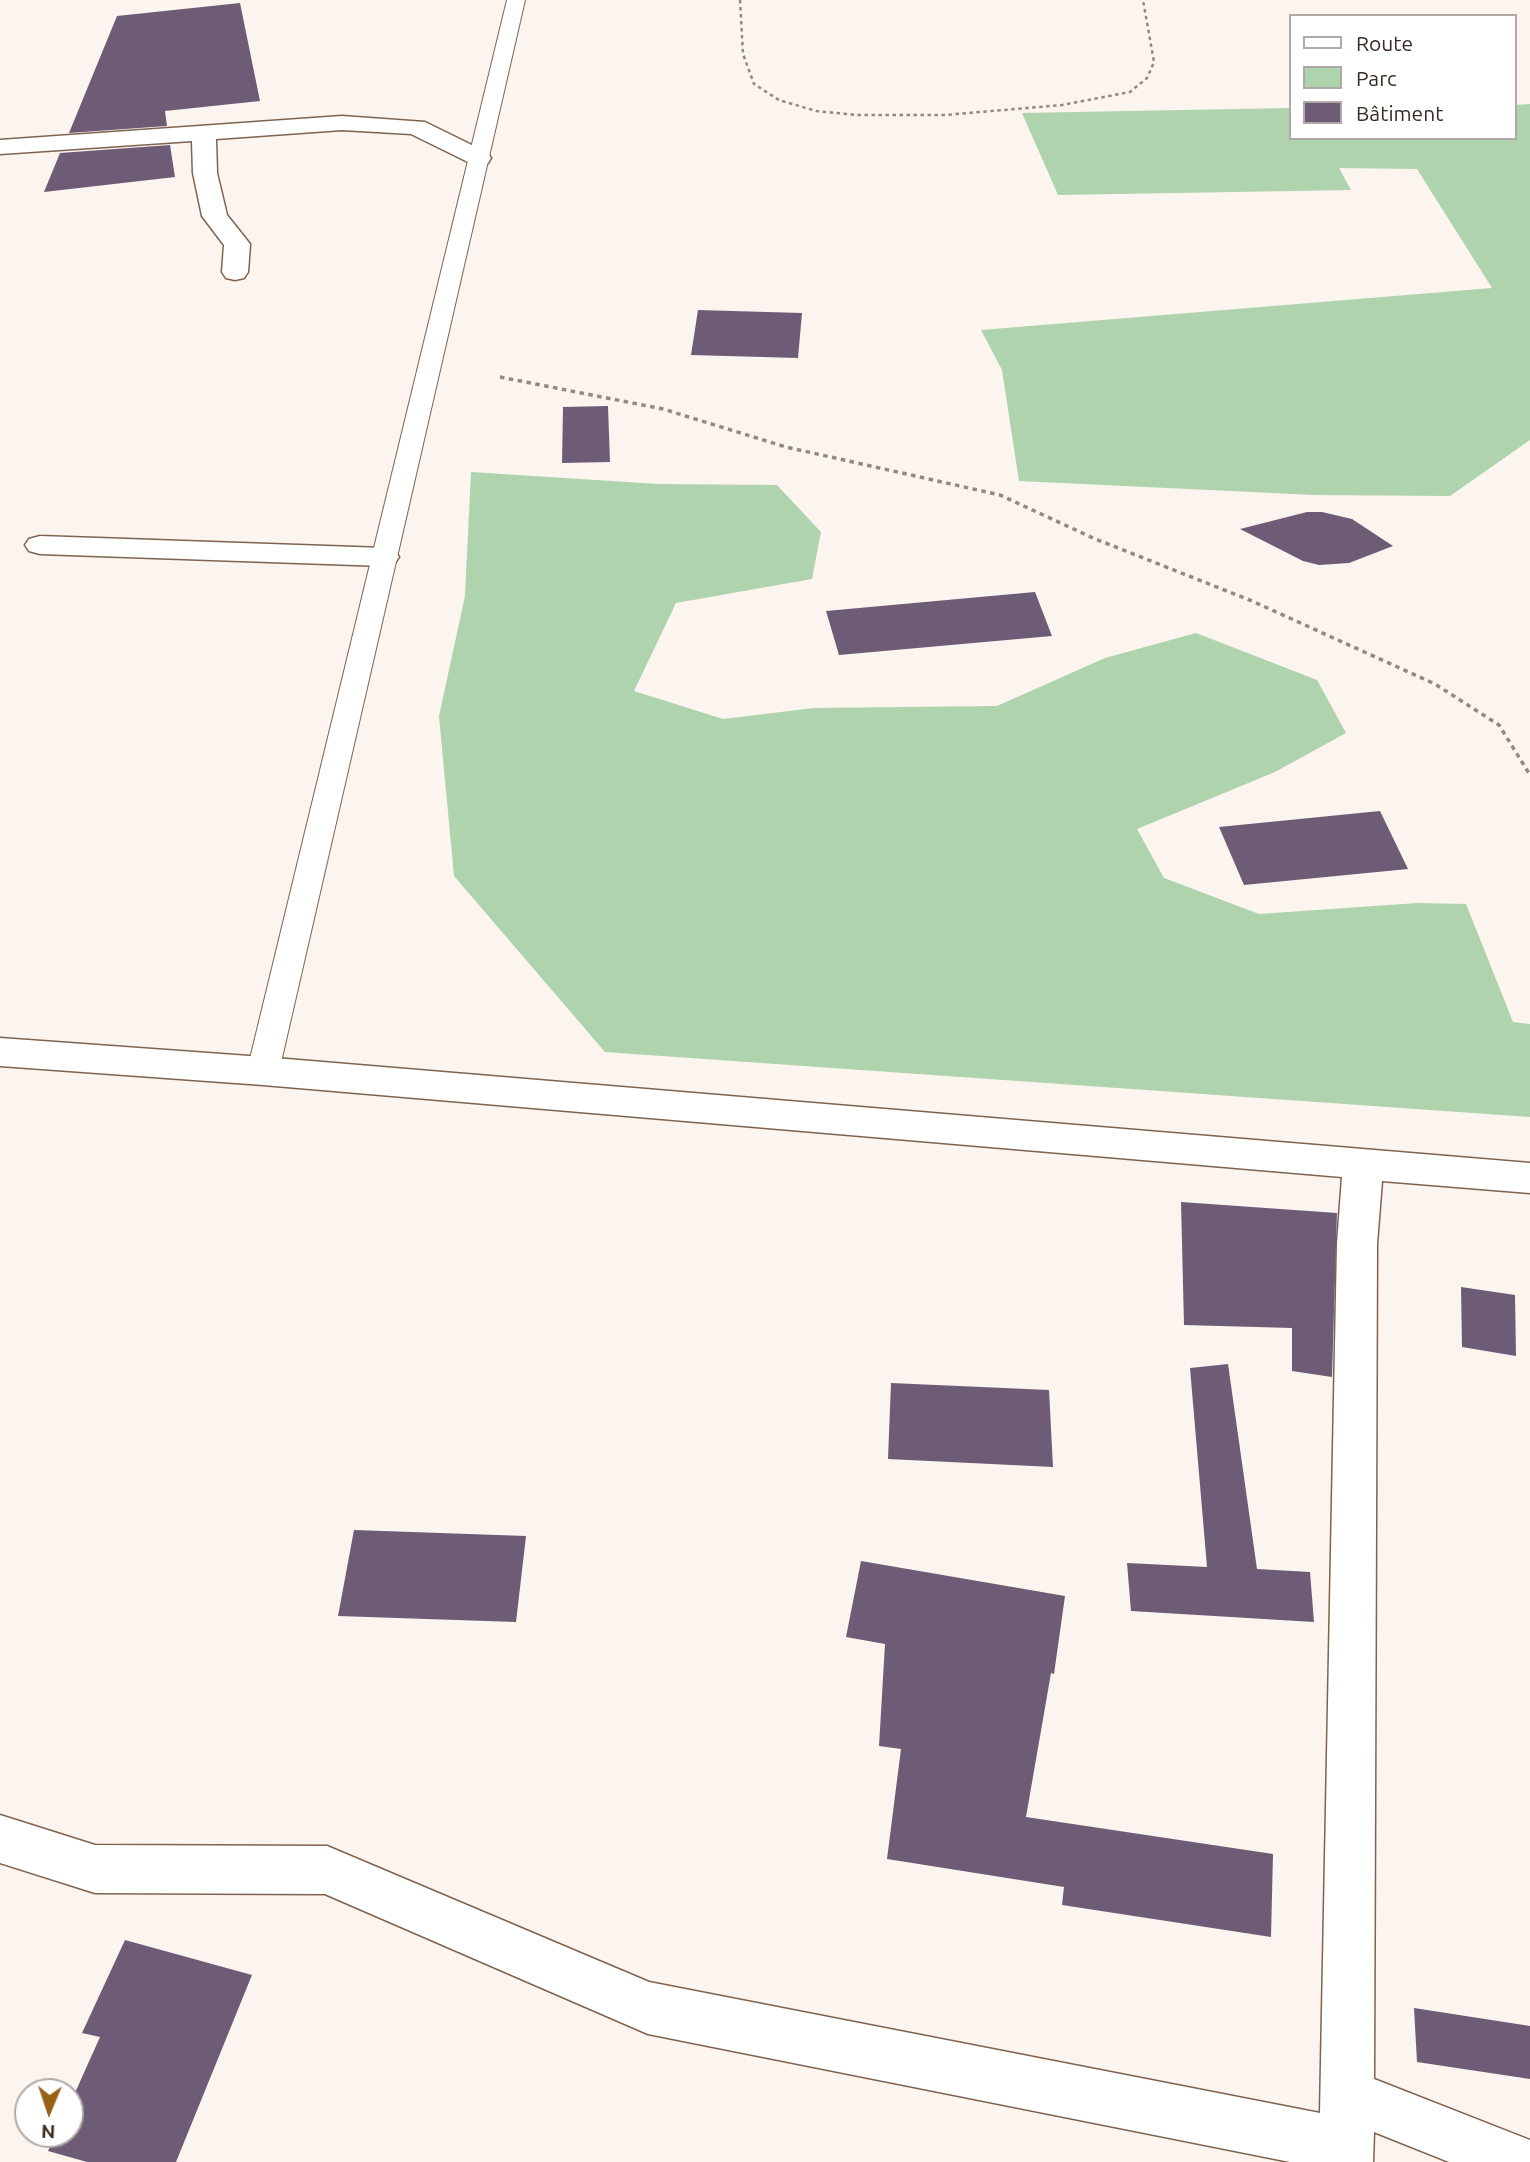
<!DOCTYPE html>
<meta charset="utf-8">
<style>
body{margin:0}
#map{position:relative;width:1530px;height:2162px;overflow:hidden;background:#fbf4ef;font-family:Ubuntu,sans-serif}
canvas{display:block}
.legend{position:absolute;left:1289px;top:14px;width:228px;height:126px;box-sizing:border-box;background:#fff;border:2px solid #afaaa7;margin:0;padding:9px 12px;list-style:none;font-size:21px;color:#382b23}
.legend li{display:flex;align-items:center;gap:14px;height:35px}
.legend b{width:35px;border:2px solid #afaaa7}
.north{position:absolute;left:14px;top:2078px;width:70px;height:70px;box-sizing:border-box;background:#fff;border:2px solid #afaaa7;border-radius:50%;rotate:182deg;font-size:19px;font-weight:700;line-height:28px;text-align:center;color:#382b23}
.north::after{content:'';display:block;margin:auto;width:24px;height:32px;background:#966217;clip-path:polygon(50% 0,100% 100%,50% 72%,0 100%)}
</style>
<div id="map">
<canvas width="1530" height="2162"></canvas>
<ul class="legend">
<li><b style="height:9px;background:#fff"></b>Route</li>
<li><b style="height:19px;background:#afd3ac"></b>Parc</li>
<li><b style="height:19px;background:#6e5c77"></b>Bâtiment</li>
</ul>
<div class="north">N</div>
</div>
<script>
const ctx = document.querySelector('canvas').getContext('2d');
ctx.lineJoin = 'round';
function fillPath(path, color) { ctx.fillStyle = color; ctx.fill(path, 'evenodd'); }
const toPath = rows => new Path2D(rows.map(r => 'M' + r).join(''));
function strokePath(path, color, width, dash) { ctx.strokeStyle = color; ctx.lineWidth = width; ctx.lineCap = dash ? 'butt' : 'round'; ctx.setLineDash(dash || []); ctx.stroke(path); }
const green = toPath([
 [1530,104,1530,440,1450,496,1315,495,1019,481,1002,370,981,330,1492,288,1417,169,1339,168,1351,190,1058,195,1022,113,1290,108,1290,138,1514,138,1514,105],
 [471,472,658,484,777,485,821,532,812,579,676,603,634,691,723,719,814,708,997,706,1105,658,1196,633,1317,680,1346,733,1275,772,1137,829,1164,878,1259,914,1418,903,1466,904,1513,1022,1530,1024,1530,1117,605,1052,454,876,439,716,465,596]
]);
const building = toPath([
 [240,3,260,101,165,111,167,126,69,133,117,16],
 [170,145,175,177,44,192,60,153],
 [698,310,802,313,798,358,691,355],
 [608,406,610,462,562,463,563,407],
 [1307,512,1322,512,1352,519,1393,546,1349,563,1319,565,1303,561,1240,529],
 [1035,592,1052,636,839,655,826,611],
 [1380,811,1408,869,1244,885,1219,827],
 [1181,1202,1337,1213,1332,1377,1292,1371,1292,1328,1184,1325],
 [1461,1287,1515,1295,1516,1356,1462,1347],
 [1228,1364,1257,1569,1310,1572,1314,1622,1131,1611,1127,1563,1207,1567,1190,1368],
 [891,1383,1049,1390,1053,1467,888,1459],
 [354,1530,526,1536,516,1622,338,1616],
 [861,1561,1065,1596,1054,1674,1051,1673,1026,1817,1273,1854,1271,1937,1062,1905,1064,1887,887,1859,901,1749,879,1746,885,1644,846,1637],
 [125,1940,252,1975,176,2162,87,2162,48,2151,56,2134,70,2134,70,2104,100,2037,82,2033],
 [1414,2008,1530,2026,1530,2079,1417,2062]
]);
const pathFar1 = toPath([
 [740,0,743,54,754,84,779,100,816,111,857,115,945,115,1062,105,1130,92,1147,78,1154,62,1143,0]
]);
const path = toPath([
 [500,377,663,409,786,447,1000,495,1093,538,1252,601,1435,684,1499,725,1530,775]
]);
const lane = toPath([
 [507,0,525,0,279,1071,274,1079,263,1082,252,1079,247,1071,507,0]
]);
const street = toPath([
 [342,116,425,122,488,153,491,158,488,163,479,165,470,163,411,134,342,130,216,139,217,173,227,215,250,244,248,272,244,278,235,280,226,278,222,272,224,245,202,216,193,173,192,141,0,154,0,140,342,116],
 [40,536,384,548,395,551,399,557,395,563,384,566,40,554,29,551,25,545,29,539,40,536],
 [0,1038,263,1057,1530,1163,1530,1193,1382,1181,1377,1244,1374,2079,1530,2140,1530,2162,1449,2162,1374,2132,1373,2162,1290,2162,648,2034,325,1894,95,1893,0,1863,0,1815,95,1845,327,1846,649,1982,1320,2113,1337,1244,1342,1177,263,1085,0,1066,0,1038]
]);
fillPath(green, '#afd3ac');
fillPath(building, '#6e5c77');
strokePath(lane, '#7f634e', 2);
strokePath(street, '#7f634e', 3);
strokePath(pathFar1, '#938982', 2.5, [3.5, 3.5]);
strokePath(path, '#938982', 3.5, [4.5, 4.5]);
fillPath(lane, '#fff');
fillPath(street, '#fff');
</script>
